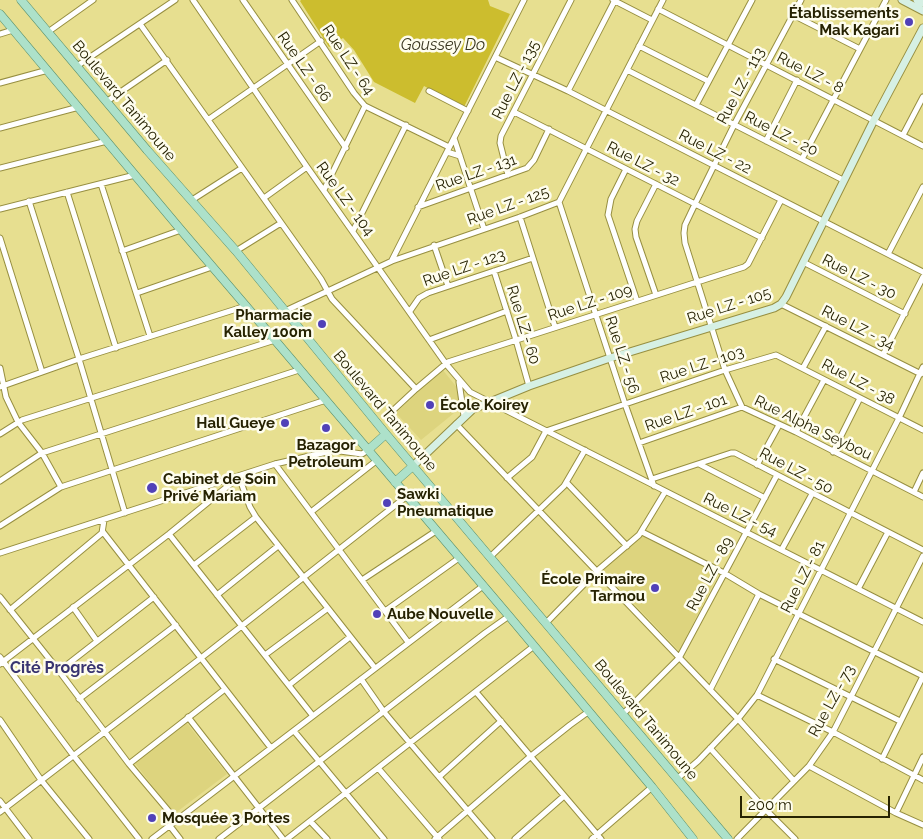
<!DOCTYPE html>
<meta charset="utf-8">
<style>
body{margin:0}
#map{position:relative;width:923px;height:839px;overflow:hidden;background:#e7df90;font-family:Raleway,sans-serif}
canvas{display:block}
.scale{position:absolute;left:740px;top:796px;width:150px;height:22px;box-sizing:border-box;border:2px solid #262202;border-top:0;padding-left:6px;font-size:15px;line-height:18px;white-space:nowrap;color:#262202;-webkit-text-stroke:4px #fefdee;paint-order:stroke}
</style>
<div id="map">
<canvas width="923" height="839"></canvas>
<div class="scale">200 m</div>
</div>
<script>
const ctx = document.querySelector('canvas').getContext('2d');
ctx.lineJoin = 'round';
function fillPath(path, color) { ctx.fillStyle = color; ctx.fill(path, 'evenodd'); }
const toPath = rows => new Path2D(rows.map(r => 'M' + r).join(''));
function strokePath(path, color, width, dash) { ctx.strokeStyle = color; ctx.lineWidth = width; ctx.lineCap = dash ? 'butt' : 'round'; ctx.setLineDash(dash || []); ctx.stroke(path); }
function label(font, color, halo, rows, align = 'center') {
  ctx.font = font + ' Raleway,sans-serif'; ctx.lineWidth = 5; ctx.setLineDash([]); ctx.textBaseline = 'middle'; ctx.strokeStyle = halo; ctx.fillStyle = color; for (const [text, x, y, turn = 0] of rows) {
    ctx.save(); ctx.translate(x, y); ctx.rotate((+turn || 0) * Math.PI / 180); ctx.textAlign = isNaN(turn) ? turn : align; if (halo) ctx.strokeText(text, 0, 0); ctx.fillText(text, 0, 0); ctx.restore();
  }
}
const built = toPath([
 [442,369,459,390,461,399,458,399,459,409,421,440,396,413],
 [644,535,719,573,679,651,602,570],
 [186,722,227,774,174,814,134,762]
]);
const water = toPath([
 [301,0,488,0,490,6,510,14,464,107,424,86,415,103,374,82,354,50,343,38,329,47,300,1]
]);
const street = toPath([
 [193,0,307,167,446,364,470,392,923,622],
 [243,0,346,148],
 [292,0,354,93,365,106,449,147],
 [613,0,652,20],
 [801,0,734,125,695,204,685,225,684,233,685,243,725,370,742,407,796,432,923,497],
 [658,9,923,146],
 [793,15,860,49],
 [140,24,321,279,332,299,416,389],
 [48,32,93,0],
 [0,34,13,30],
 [639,46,708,81],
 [495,57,568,91,923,272],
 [77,66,175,0],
 [627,70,843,180],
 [0,83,48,70],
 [429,91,468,111],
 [568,91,615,0],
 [106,102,167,60],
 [696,105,752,0],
 [514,112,762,238],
 [209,119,321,41],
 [0,128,79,107],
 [903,135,923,97],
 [454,138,484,229],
 [766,141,797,80],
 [447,152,460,156],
 [802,159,886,0],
 [0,168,107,141],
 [626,169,611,199,608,215,637,301],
 [508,175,500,143,501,136,571,0],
 [101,184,150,336],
 [656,184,637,221,635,229,636,237,656,295],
 [324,190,365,106],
 [67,192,116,348],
 [264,198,307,167],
 [192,200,242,168],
 [29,201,79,359,125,513],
 [559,202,625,404,654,486],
 [418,207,527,168,534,160,549,129],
 [0,209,135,175],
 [520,217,555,327],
 [353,231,406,125],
 [0,238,42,372],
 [434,245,448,286],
 [122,251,181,230],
 [236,251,281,223],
 [888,254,923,187],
 [392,260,524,0],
 [803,262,905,314],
 [494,271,516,340,529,386],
 [137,293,212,267],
 [781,304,921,374],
 [285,311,392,261,520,217,559,202,663,0],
 [410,311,419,298,428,293,533,258],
 [429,340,507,311],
 [883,355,923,277],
 [0,368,6,397,18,422,42,453,61,487],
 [803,368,826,326],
 [459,382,464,416],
 [0,387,79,359,246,306],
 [387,416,416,389,448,362,744,267,748,264,781,200],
 [456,424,738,719,794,781],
 [546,431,725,370,776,355,923,430],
 [796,432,824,380],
 [0,434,22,420,275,340],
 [639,443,742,407],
 [833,452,860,398],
 [275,464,408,642],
 [699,464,765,498],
 [757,465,779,425],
 [507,478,532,457,546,431],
 [652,479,731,453,735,453,923,550],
 [0,481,42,453,299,370],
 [567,483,627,546],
 [914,492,923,473],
 [311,512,376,461],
 [0,526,61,487,326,400],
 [103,532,271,748],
 [642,532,724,573,759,594,923,676],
 [169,534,313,716],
 [782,549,812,494],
 [0,553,275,464,327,452,340,451,362,454,368,450],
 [490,557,564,486,585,450],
 [194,565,256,517],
 [362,580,436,531],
 [858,589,888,532],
 [217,595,278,546],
 [0,597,59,671,129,764,177,821],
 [73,607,97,641],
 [10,610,102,533,104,520],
 [385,611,459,558],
 [546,623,597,571,639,535,665,492],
 [265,655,327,609],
 [0,657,73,755,139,839],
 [774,659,900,721],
 [0,664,169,534,239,477,250,507,256,517,375,668],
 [59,671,154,597],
 [361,679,384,712,410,743,492,839],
 [289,685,350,637],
 [710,690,759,594],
 [476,692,601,839],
 [757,695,833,732,923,780],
 [79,699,176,625],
 [623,714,679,658,777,475],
 [188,717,283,839],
 [0,720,41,780,89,839],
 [294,731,384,839],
 [710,748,766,810,795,839],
 [882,759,923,676],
 [129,764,225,689],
 [809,766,896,813,923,825],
 [378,768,439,839],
 [439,777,501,721],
 [678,778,698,761,738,719,757,695,899,418,923,367],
 [0,801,29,839],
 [0,812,201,658,407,496],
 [896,813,923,757],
 [310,821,327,839],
 [170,826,180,839],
 [152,839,483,586],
 [219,839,485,633,509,616],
 [287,839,534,646],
 [435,839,531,756,570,725,588,712],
 [515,839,564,796],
 [592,839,652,787],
 [737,839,809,766,833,732,923,556]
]);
const secondary = toPath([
 [902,0,923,11],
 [917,0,923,3],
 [413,466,473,409,529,386,610,358,774,308,781,304,786,297,874,120,923,28]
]);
const primary = toPath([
 [21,0,147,150,236,251,386,434,728,839],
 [0,14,181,230,246,306,509,616,652,787,693,839],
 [368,450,386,434],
 [395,482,413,466]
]);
const markers = [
 [909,22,5,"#5141b8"],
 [322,324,5,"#5141b8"],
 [430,405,5,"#5141b8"],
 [285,423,5,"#5141b8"],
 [326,428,5,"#5141b8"],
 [152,488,6,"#5141b8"],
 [387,503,5,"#5141b8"],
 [655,588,5,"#5141b8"],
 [377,614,5,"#5141b8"],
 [152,818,5,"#5141b8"]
];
const poiNames = [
 ["Établissements",899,13,"right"],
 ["Mak Kagari",899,30,"right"],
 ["Pharmacie",312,315,"right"],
 ["Kalley 100m",312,332,"right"],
 ["École Koirey",440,405],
 ["Hall Gueye",275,423,"right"],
 ["Bazagor",326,445,"center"],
 ["Petroleum",326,462,"center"],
 ["Cabinet de Soin",163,479],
 ["Privé Mariam",163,496],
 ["Sawki",397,494],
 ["Pneumatique",397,511],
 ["École Primaire",645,579,"right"],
 ["Tarmou",645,596,"right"],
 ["Aube Nouvelle",387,614],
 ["Mosquée 3 Portes",162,818]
];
const streetNames = [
 ["Rue LZ - 64",348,60,56],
 ["Rue LZ - 66",304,67,55],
 ["Rue LZ - 8",810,73,27],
 ["Rue LZ - 135",516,80,-63],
 ["Rue LZ - 113",741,86,-62],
 ["Boulevard Tanimoune",124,101,50],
 ["Rue LZ - 20",781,134,27],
 ["Rue LZ - 22",715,152,27],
 ["Rue LZ - 32",643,164,27],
 ["Rue LZ - 131",476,173,-19],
 ["Rue LZ - 104",345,199,54],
 ["Rue LZ - 125",508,206,-20],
 ["Rue LZ - 123",464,268,-19],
 ["Rue LZ - 30",859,277,27],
 ["Rue LZ - 109",590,303,-18],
 ["Rue LZ - 105",729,306,-18],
 ["Rue LZ - 60",523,325,73],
 ["Rue LZ - 34",858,328,27],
 ["Rue LZ - 56",622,355,72],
 ["Rue LZ - 103",702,365,-18],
 ["Rue LZ - 38",858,382,28],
 ["Boulevard Tanimoune",385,411,50],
 ["Rue LZ - 101",686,413,-19],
 ["Rue Alpha Seybou",813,428,26],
 ["Rue LZ - 50",796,471,28],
 ["Rue LZ - 54",740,515,26],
 ["Rue LZ - 89",710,574,-62],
 ["Rue LZ - 81",803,577,-63],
 ["Rue LZ - 73",832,701,-61],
 ["Boulevard Tanimoune",646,720,50]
];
const waterNames = [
 ["Goussey Do",443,45]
];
const neighbourhoodNames = [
 ["Cité Progrès",57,668]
];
fillPath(built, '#ddd47e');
fillPath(water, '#ccbd2e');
strokePath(street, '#978f41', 7);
strokePath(secondary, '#978f41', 9);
strokePath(primary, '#5b916d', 9);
strokePath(street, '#fff', 5);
strokePath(secondary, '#d6f0e4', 7);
strokePath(primary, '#ade1ca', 8);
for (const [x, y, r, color] of markers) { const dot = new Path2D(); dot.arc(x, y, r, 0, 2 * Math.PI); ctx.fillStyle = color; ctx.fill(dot); strokePath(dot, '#fefdee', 2); }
label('bold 15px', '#262202', '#fefdee', poiNames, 'left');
label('15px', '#262202', '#fefdee', streetNames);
label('italic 16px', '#393620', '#fefdee', waterNames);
label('bold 16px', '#393571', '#fefdee', neighbourhoodNames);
</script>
